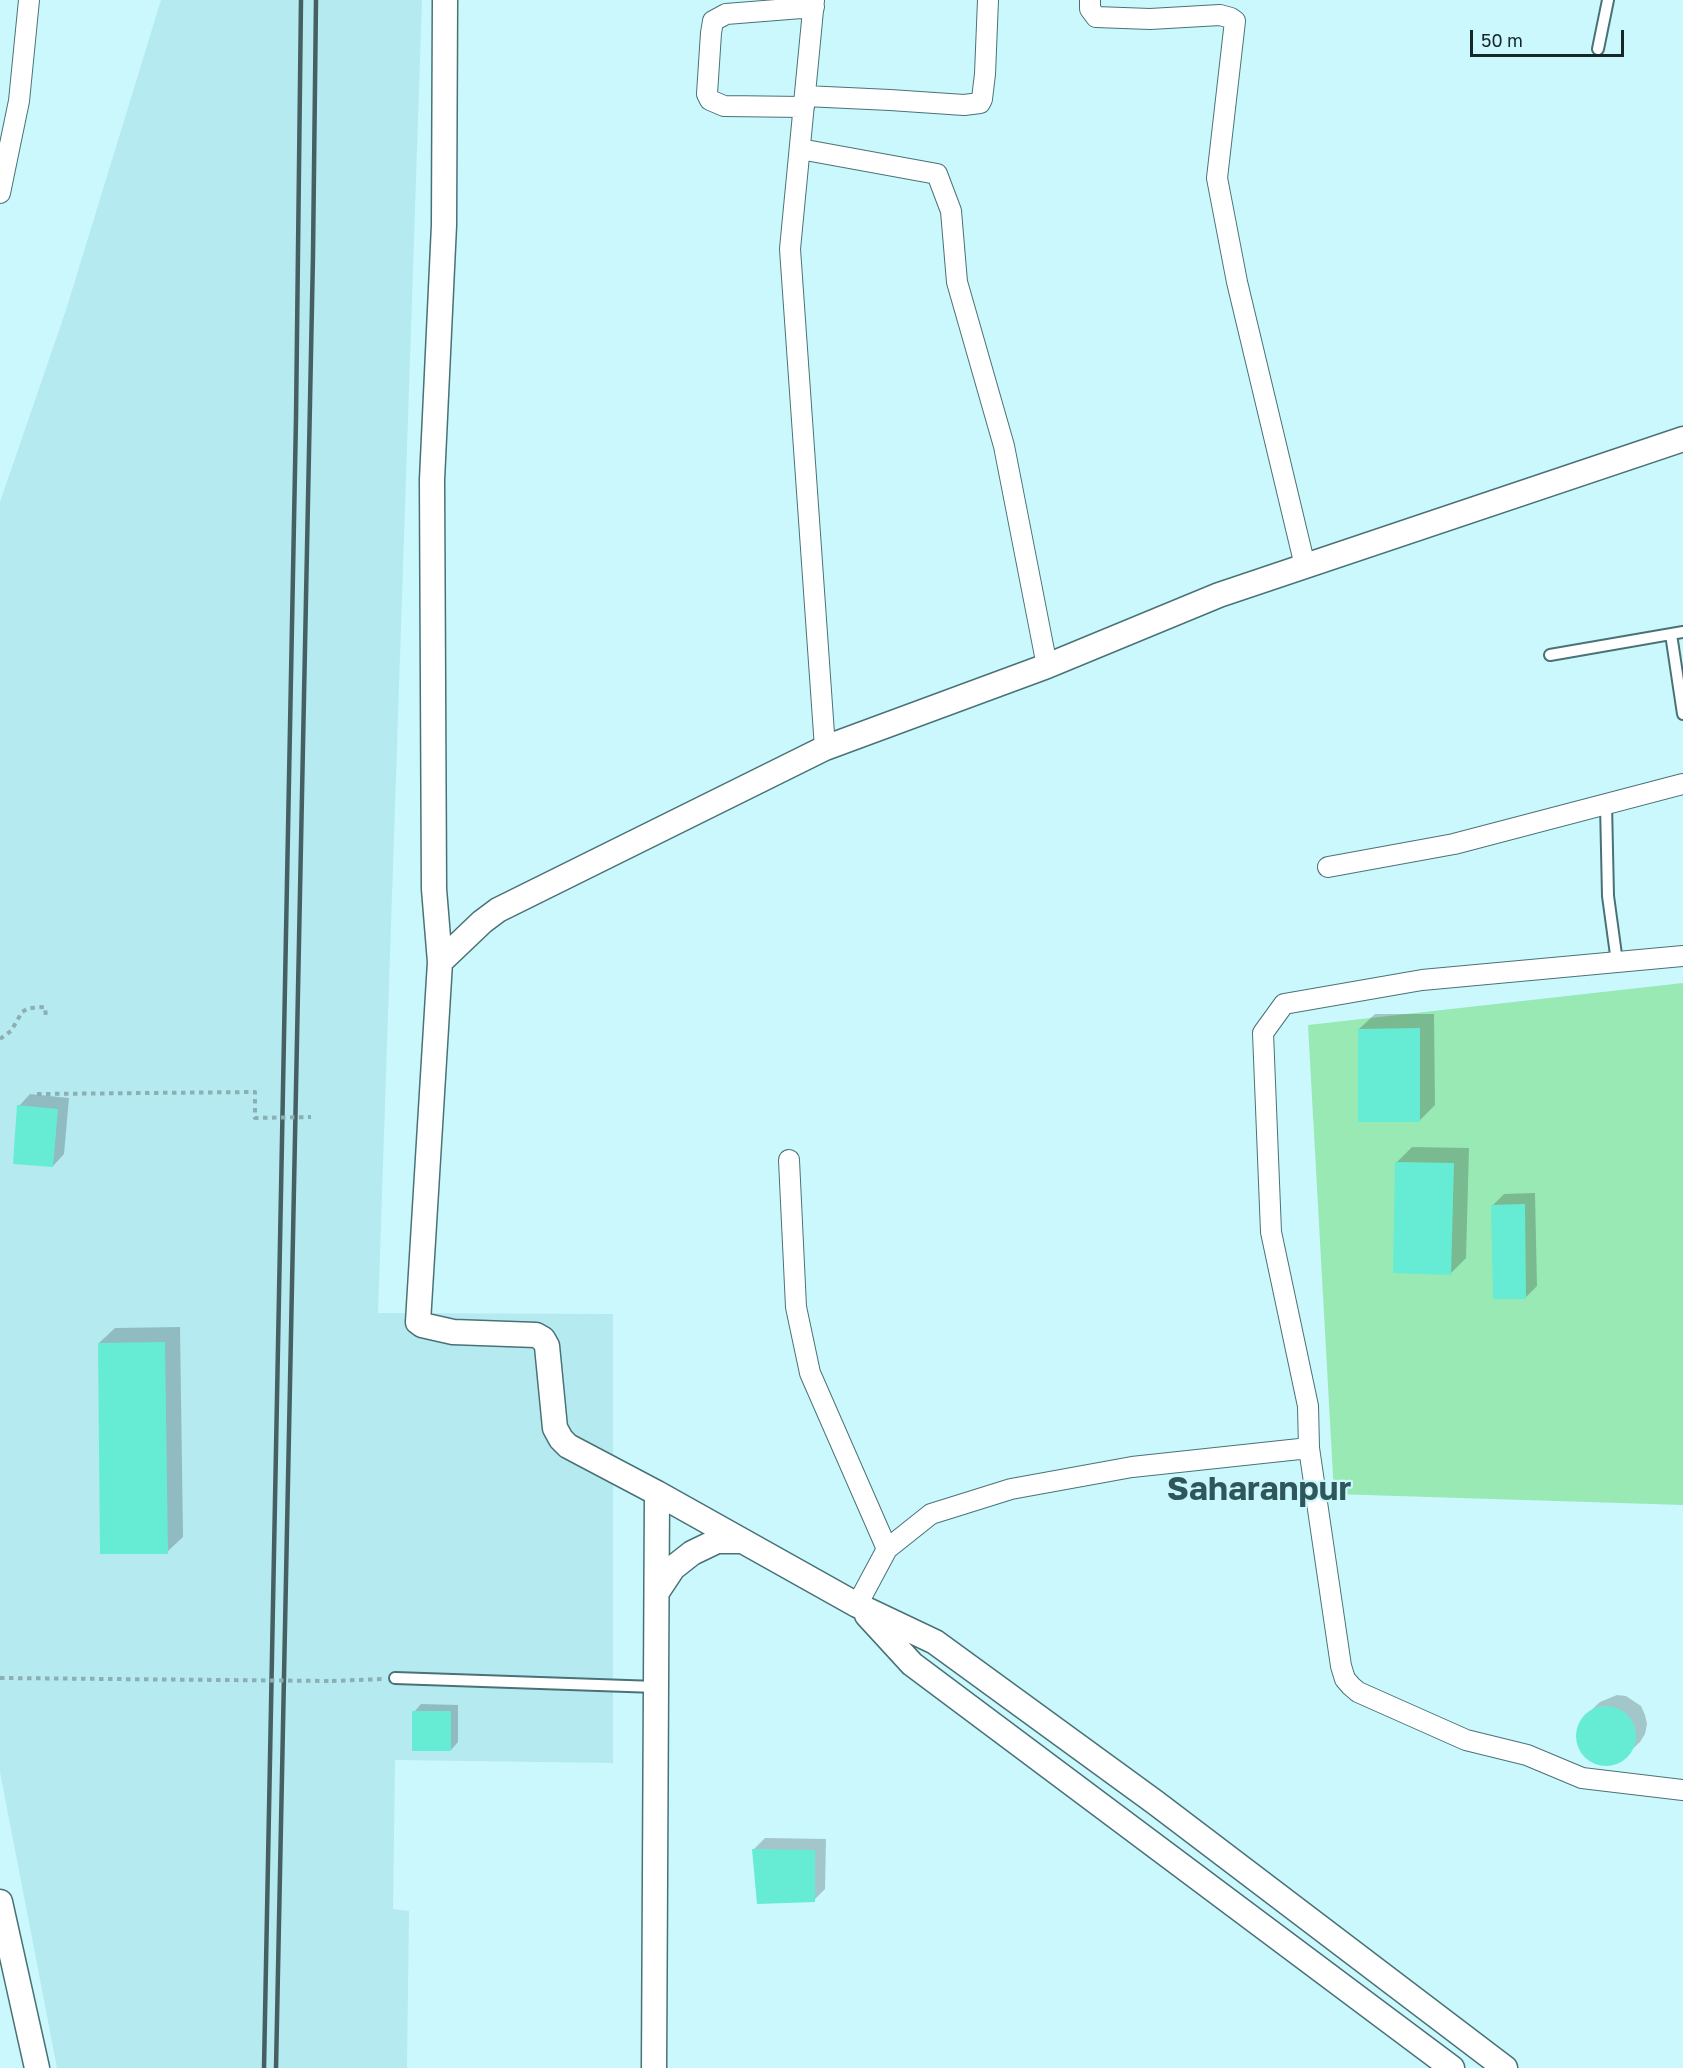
<!DOCTYPE html>
<style>
body{margin:0}
#map{position:relative;width:1683px;height:2068px;overflow:hidden;background:#cbf8fd;font-family:"Golos Text",sans-serif}
canvas{display:block}
.scale{position:absolute;left:1470px;top:30px;width:154px;height:27px;box-sizing:border-box;border:3px solid #16272a;border-top:0;padding-left:8px;font-size:18px;line-height:21px;white-space:nowrap;color:#16272a;-webkit-text-stroke:4px #cbf8fd;paint-order:stroke}
</style>
<div id="map">
<canvas width="1683" height="2068"></canvas>
<div class="scale">50 m</div>
</div>
<script>
const ctx = document.querySelector('canvas').getContext('2d');
ctx.lineJoin = 'round';
function fillPath(path, color) { ctx.fillStyle = color; ctx.fill(path, 'evenodd'); }
const toPath = rows => new Path2D(rows.map(r => 'M' + r).join(''));
function strokePath(path, color, width, dash) { ctx.strokeStyle = color; ctx.lineWidth = width; ctx.lineCap = dash ? 'butt' : 'round'; ctx.setLineDash(dash || []); ctx.stroke(path); }
function label(font, color, halo, rows, align = 'center') {
  ctx.font = font + ' "Golos Text",sans-serif'; ctx.lineWidth = 4.5; ctx.setLineDash([]); ctx.textBaseline = 'middle'; ctx.strokeStyle = halo; ctx.fillStyle = color; for (const [text, x, y, turn = 0] of rows) {
    ctx.save(); ctx.translate(x, y); ctx.rotate((+turn || 0) * Math.PI / 180); ctx.textAlign = isNaN(turn) ? turn : align; if (halo) ctx.strokeText(text, 0, 0); ctx.fillText(text, 0, 0); ctx.restore();
  }
}
const built = toPath([
 [161,0,422,0,378,1313,613,1314,613,1763,395,1760,393,1909,409,1911,407,2068,57,2068,0,1772,0,502,66,310]
]);
const green = toPath([
 [1683,983,1683,1505,1334,1494,1308,1025]
]);
const shadow = toPath([
 [1375,1014,1434,1014,1435,1105,1420,1120,1359,1029],
 [30,1094,69,1098,64,1154,53,1166,19,1106],
 [1412,1147,1469,1148,1466,1258,1451,1273,1397,1162],
 [1535,1193,1537,1286,1526,1297,1493,1205,1504,1194],
 [180,1327,183,1537,167,1552,99,1343,115,1328],
 [1617,1695,1626,1696,1641,1706,1645,1715,1647,1724,1645,1734,1640,1742,1620,1761,1612,1764,1602,1765,1593,1762,1585,1756,1580,1748,1577,1739,1581,1721,1587,1714,1600,1702],
 [421,1704,458,1705,458,1742,451,1750,414,1712],
 [765,1838,826,1839,825,1889,814,1900,753,1850]
]);
const building = toPath([
 [1420,1028,1420,1122,1358,1122,1358,1029],
 [17,1105,58,1109,53,1167,13,1164],
 [1395,1162,1454,1163,1451,1275,1393,1273],
 [1525,1204,1526,1299,1493,1299,1491,1205],
 [165,1342,168,1554,100,1554,98,1343],
 '1576 1736a30 30 0 1 1 60 0a30 30 0 1 1-60 0Z',
 [412,1711,451,1711,451,1751,412,1751],
 [752,1849,815,1850,815,1902,757,1904]
]);
const path = toPath([
 [0,1039,11,1031,22,1012,29,1008,45,1007,46,1018],
 [332,1681,383,1679]
]);
const service = toPath([
 [1598,49,1608,0],
 [1671,634,1683,714],
 [1550,655,1683,632],
 [1606,804,1608,896,1617,962],
 [395,1678,656,1687]
]);
const minor = toPath([
 [814,0,790,249,825,748],
 [1090,0,1090,9,1096,17,1150,19,1220,15,1231,18,1235,21,1217,178,1237,282,1305,566],
 [805,96,890,100,964,105,980,103,982,99,985,74,988,0],
 [804,107,724,106,710,100,707,94,711,33,713,21,726,14,814,7],
 [800,149,937,174,951,211,957,282,1004,446,1047,666],
 [0,193,19,101,29,0],
 [1328,867,1454,844,1683,784],
 [789,1160,796,1307,810,1373,887,1549],
 [1309,1448,1341,1666,1345,1679,1351,1686,1358,1692,1466,1740,1527,1755,1582,1778,1683,1790],
 [857,1605,887,1549,931,1514,1011,1489,1132,1467,1309,1448,1308,1406,1271,1232,1263,1033,1284,1004,1422,980,1683,956]
]);
const tertiary = toPath([
 [440,962,434,889,432,480,444,225,445,0],
 [657,1493,568,1446,561,1439,555,1428,547,1346,543,1339,536,1335,453,1332,422,1325,418,1322,440,962,482,922,498,910,825,748,1047,666,1219,595,1683,439],
 [657,1592,673,1568,692,1553,717,1541,742,1541],
 [867,1615,912,1664,1452,2068],
 [0,1902,37,2068],
 [654,2068,657,1493,857,1605,935,1642,1156,1803,1505,2068]
]);
const rail = toPath([
 [264,2068,296,418,301,0],
 [276,2068,313,255,316,0]
]);
const pathBridge = toPath([
 [37,1094,255,1092,255,1118,311,1117],
 [0,1678,332,1681]
]);
const townNames = [
 ["Saharanpur",1259,1490]
];
fillPath(built, '#b5eaf1');
fillPath(green, '#99e9b4');
fillPath(shadow, '#0003');
fillPath(building, '#66ecd5');
strokePath(service, '#497277', 14);
strokePath(minor, '#497277', 22);
strokePath(tertiary, '#497277', 27);
strokePath(path, '#8cafb3', 4, [4.5, 4.5]);
strokePath(service, '#fff', 10);
strokePath(minor, '#fff', 20);
strokePath(tertiary, '#fff', 24);
strokePath(rail, '#465f62', 4.5);
strokePath(pathBridge, '#8cafb3', 4, [4.5, 4.5]);
label('bold 33px', '#2e565b', '#cbf8fd', townNames);
</script>
